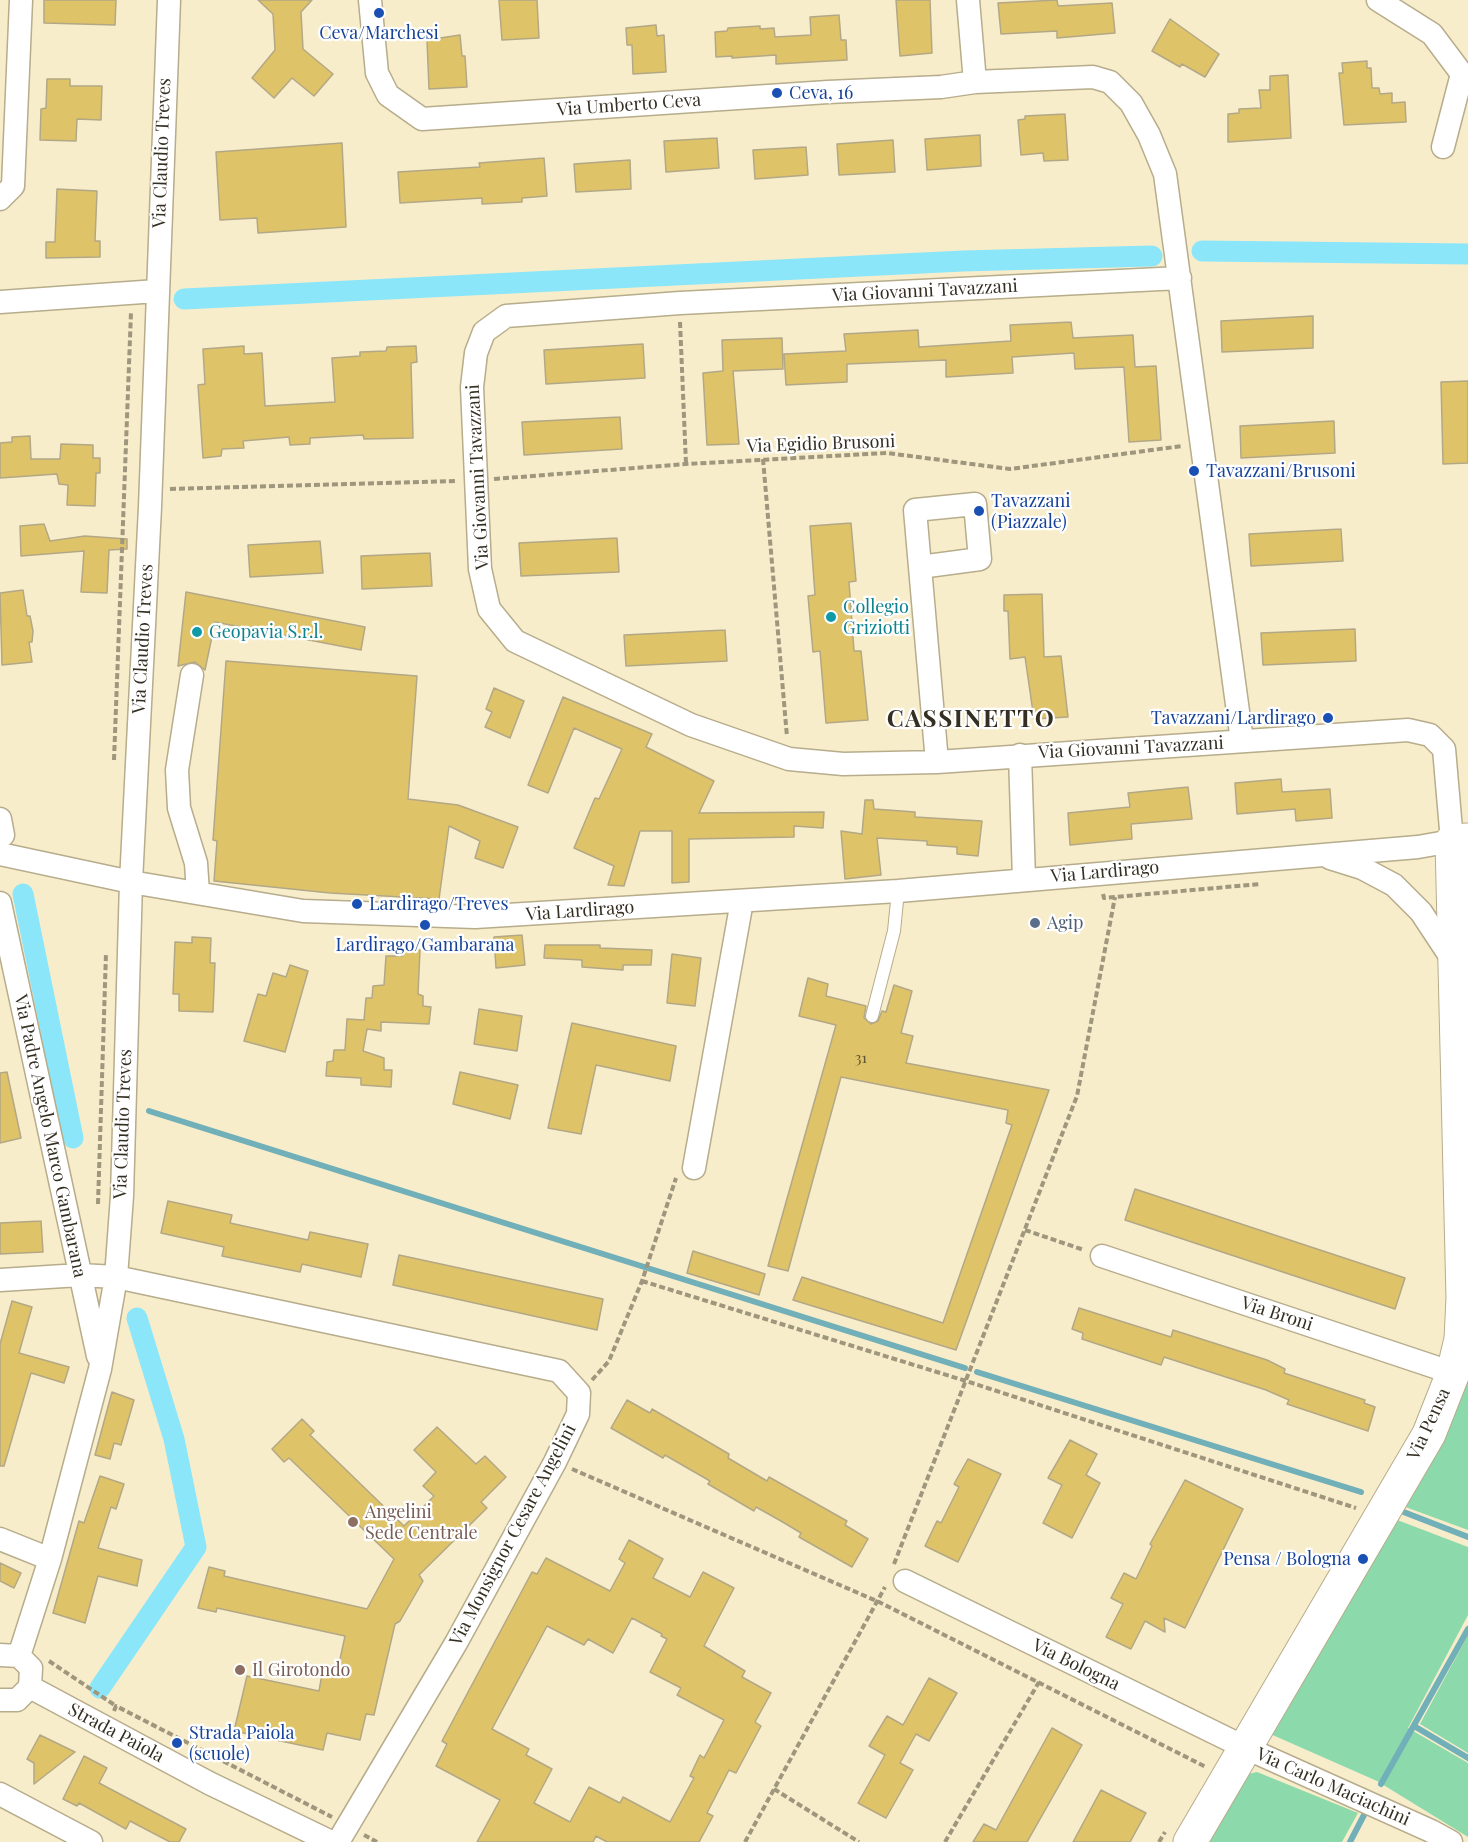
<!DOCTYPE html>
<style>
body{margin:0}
canvas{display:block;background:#f8edca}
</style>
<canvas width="1468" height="1842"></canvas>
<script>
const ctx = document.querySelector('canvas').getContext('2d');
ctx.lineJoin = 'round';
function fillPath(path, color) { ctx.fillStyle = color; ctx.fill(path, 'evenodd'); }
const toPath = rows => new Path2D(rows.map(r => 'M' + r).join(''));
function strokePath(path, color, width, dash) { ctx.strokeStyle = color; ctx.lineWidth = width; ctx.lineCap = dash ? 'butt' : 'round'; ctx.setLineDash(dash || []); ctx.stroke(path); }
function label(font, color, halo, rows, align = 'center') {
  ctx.font = font + ' "Playfair Display",serif'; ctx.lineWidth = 4.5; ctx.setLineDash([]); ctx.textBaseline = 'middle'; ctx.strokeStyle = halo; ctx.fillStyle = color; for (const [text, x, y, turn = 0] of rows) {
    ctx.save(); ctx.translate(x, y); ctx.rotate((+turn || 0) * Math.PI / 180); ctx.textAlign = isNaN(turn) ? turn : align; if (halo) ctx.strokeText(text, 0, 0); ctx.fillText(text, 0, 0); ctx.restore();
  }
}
const green = toPath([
 [1468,1337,1468,1530,1400,1505],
 [1392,1518,1468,1547,1468,1615,1408,1728,1468,1763,1468,1837,1377,1781,1268,1733],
 [1468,1635,1468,1753,1420,1724],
 [1257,1772,1358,1813,1342,1842,1199,1842,1239,1776]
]);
const stream = toPath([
 [149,1111,965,1368],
 [977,1372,1361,1492],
 [1401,1511,1468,1537],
 [1414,1726,1468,1758],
 [1381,1784,1468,1629],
 [1350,1842,1364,1815]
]);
const canal = toPath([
 [1202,251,1468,254],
 [184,299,963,261,1152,256],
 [23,894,73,1138],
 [100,1688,196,1547,174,1439,137,1318]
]);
const building = toPath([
 [44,0,116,0,115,25,44,23,44,0],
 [258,0,312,0,301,12,303,49,333,74,314,96,292,78,274,98,252,78,275,50,273,14,258,0],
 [499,0,537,0,539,38,502,40,499,0],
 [896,0,930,0,932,53,900,56,896,0],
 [1057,0,1058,6,1112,3,1115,33,1057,38,1057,31,1001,34,998,3,1057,0],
 [839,15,841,40,846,40,847,60,776,64,776,55,732,58,732,56,716,57,715,32,727,31,728,28,760,26,760,29,774,28,775,37,811,35,810,17,839,15],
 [1170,19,1219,54,1205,77,1182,64,1180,67,1152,51,1170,19],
 [656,25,657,36,664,35,666,72,633,74,632,45,627,45,626,28,656,25],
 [460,35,462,56,465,56,467,87,429,89,427,40,460,35],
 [1367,61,1367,68,1371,68,1372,88,1379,88,1380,94,1392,93,1392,103,1405,102,1406,122,1344,125,1339,73,1343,73,1342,63,1367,61],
 [1288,75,1291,138,1228,142,1228,114,1239,113,1239,109,1261,108,1259,90,1270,90,1270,76,1288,75],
 [47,79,70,79,70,86,102,86,101,120,77,119,76,141,40,140,41,109,46,108,47,79],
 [1065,114,1068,160,1044,161,1043,153,1021,155,1018,120,1025,119,1025,116,1065,114],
 [980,135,981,166,927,170,925,139,980,135],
 [717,138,719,168,666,172,664,141,717,138],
 [893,140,895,172,839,175,837,144,893,140],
 [342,143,346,227,258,233,257,218,220,220,216,152,342,143],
 [806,147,808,175,755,179,753,150,806,147],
 [544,158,547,196,522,198,522,202,482,204,482,198,400,203,398,172,480,167,479,163,544,158],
 [630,160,631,189,576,192,574,164,630,160],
 [57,189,97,191,95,241,100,241,100,257,46,258,46,242,55,242,57,189],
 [1313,316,1313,348,1222,352,1221,321,1313,316],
 [1071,322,1073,338,1133,335,1135,367,1156,366,1161,440,1129,442,1124,367,1075,369,1074,353,1012,357,1013,373,946,377,946,360,847,364,847,382,786,385,784,354,846,351,844,334,918,330,919,347,1011,341,1010,325,1071,322],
 [782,338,783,369,733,371,739,444,707,445,703,373,723,371,722,340,782,338],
 [643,344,645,378,546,384,544,350,643,344],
 [244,346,244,354,262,353,265,406,335,402,332,358,360,356,360,352,386,351,387,347,416,346,417,362,411,363,413,438,364,439,363,435,310,438,310,444,290,445,289,437,243,441,244,448,222,449,221,456,203,458,198,385,205,384,203,349,244,346],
 [1468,381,1468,463,1443,464,1441,382,1468,381],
 [620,417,622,449,524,455,522,422,620,417],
 [1334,421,1335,453,1241,458,1240,426,1334,421],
 [30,436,31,459,60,459,61,444,93,445,93,458,100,458,100,473,96,473,95,506,67,505,68,485,59,484,57,474,0,478,0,443,12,442,12,437,30,436],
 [851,523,856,581,849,582,854,651,861,651,868,720,826,723,820,651,813,652,808,596,815,595,810,526,851,523],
 [44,524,50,541,85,536,127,539,127,549,109,550,107,593,81,592,84,551,21,556,20,526,44,524],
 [1341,529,1343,561,1251,566,1249,534,1341,529],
 [617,538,619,572,521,576,519,543,617,538],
 [320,541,323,573,250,577,248,545,320,541],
 [430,553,432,586,362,589,361,556,430,553],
 [23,590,27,616,30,616,33,631,32,642,29,642,32,662,2,665,0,593,23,590],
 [186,592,365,627,361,650,215,622,205,670,195,662,178,666,186,592],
 [1042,594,1044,657,1061,656,1068,717,1034,719,1025,657,1010,659,1008,611,1004,611,1004,595,1042,594],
 [1355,629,1356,661,1263,665,1261,633,1355,629],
 [725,630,727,661,626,666,624,635,725,630],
 [226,661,417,676,408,799,458,805,518,827,503,868,475,858,480,841,449,826,439,899,330,893,214,881,217,841,213,840,226,661],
 [494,688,524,701,510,738,485,727,492,712,486,709,494,688],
 [563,697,652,734,646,747,714,781,699,813,824,812,823,828,794,826,794,837,689,839,689,882,672,883,672,831,640,831,624,886,608,885,614,866,574,848,595,798,599,799,622,749,574,728,548,793,528,785,563,697],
 [1281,779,1282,792,1330,789,1332,818,1296,821,1295,809,1237,814,1235,783,1281,779],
 [1188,787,1192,819,1131,824,1132,839,1070,845,1068,813,1130,807,1128,793,1188,787],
 [865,800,873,800,874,809,915,812,915,817,982,821,978,856,957,854,957,847,927,845,927,841,877,838,881,875,845,879,841,831,862,834,865,800],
 [522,935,525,965,496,968,494,937,522,935],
 [192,937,211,938,210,963,215,963,213,1012,179,1011,179,994,173,994,175,942,192,943,192,937],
 [545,945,600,945,600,948,652,950,651,965,623,965,623,970,582,967,582,960,544,958,545,945],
 [403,949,420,950,418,994,423,996,423,1006,431,1007,429,1024,381,1022,381,1031,367,1029,363,1051,384,1058,384,1070,392,1070,391,1087,361,1085,361,1078,326,1076,327,1062,333,1061,334,1050,345,1050,347,1019,364,1020,366,998,372,998,373,986,384,985,386,956,402,956,403,949],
 [672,954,701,958,695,1006,667,1003,672,954],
 [290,965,308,971,285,1052,244,1041,258,994,266,996,273,973,286,977,290,965],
 [808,978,828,984,826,996,866,1006,864,1018,871,1024,878,1021,882,1011,886,1012,894,985,912,991,901,1033,913,1036,906,1063,1049,1090,956,1350,793,1300,802,1277,943,1323,1012,1125,1006,1123,1008,1110,841,1077,788,1271,768,1266,836,1025,799,1016,808,978],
 [479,1009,522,1016,517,1051,474,1044,479,1009],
 [572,1023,676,1046,670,1081,596,1065,581,1134,548,1128,572,1023],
 [7,1072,21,1138,0,1143,0,1073,7,1072],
 [460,1072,518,1085,510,1119,453,1104,460,1072],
 [1135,1189,1405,1278,1395,1309,1125,1220,1135,1189],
 [168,1201,232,1215,230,1223,308,1240,310,1232,368,1244,361,1277,302,1264,300,1272,222,1256,224,1247,161,1233,168,1201],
 [41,1221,43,1252,0,1254,0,1223,41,1221],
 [693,1251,765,1274,759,1295,687,1273,693,1251],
 [399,1255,603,1299,597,1330,393,1285,399,1255],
 [12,1301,32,1307,19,1353,69,1367,64,1383,31,1373,4,1466,0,1466,0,1344,12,1301],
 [1079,1308,1171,1337,1173,1330,1267,1360,1285,1369,1284,1373,1365,1400,1364,1403,1375,1407,1368,1431,1287,1404,1289,1400,1266,1390,1164,1357,1161,1365,1082,1339,1083,1333,1072,1329,1079,1308],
 [112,1392,134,1400,121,1445,114,1443,110,1459,95,1455,112,1392],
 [627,1400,650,1413,652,1409,700,1437,729,1454,728,1458,767,1481,769,1477,847,1521,845,1525,868,1539,852,1567,799,1537,801,1533,781,1521,756,1507,754,1511,708,1484,710,1481,684,1466,665,1455,663,1458,611,1428,627,1400],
 [302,1419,314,1431,310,1435,404,1526,434,1496,423,1486,436,1472,414,1450,437,1427,476,1464,485,1456,506,1477,481,1502,487,1508,419,1575,423,1581,400,1621,395,1624,374,1715,366,1714,360,1740,327,1733,323,1750,234,1731,247,1676,319,1691,322,1674,336,1678,345,1636,217,1608,216,1612,198,1608,209,1567,225,1571,224,1576,367,1609,394,1559,289,1458,284,1462,272,1449,302,1419],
 [1070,1440,1097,1454,1086,1475,1100,1483,1072,1538,1043,1523,1062,1485,1048,1478,1070,1440],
 [968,1459,1001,1474,958,1562,925,1546,937,1521,941,1523,959,1487,954,1484,968,1459],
 [100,1476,124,1484,116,1509,111,1507,98,1548,142,1560,137,1586,98,1576,85,1623,53,1613,79,1521,84,1523,100,1476],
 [1185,1480,1243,1509,1185,1628,1164,1618,1165,1632,1145,1621,1131,1649,1106,1637,1123,1604,1111,1598,1124,1573,1136,1579,1152,1546,1150,1544,1185,1480],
 [629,1540,663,1559,653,1578,690,1597,703,1572,734,1588,704,1646,745,1671,742,1677,771,1693,755,1722,761,1726,736,1773,729,1770,707,1813,713,1816,699,1842,607,1842,596,1836,593,1842,477,1842,500,1800,436,1766,447,1744,442,1741,532,1572,537,1574,546,1558,610,1591,625,1563,619,1559,629,1540],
 [632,1618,662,1634,661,1636,667,1639,650,1672,681,1688,677,1695,724,1720,704,1758,700,1755,690,1776,694,1778,670,1822,623,1797,620,1803,589,1787,570,1822,534,1803,552,1769,526,1755,529,1749,492,1729,547,1626,584,1645,588,1639,613,1653,632,1618],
 [0,1563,21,1573,14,1588,0,1581,0,1563],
 [929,1678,957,1693,929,1741,916,1734,900,1763,913,1770,886,1818,858,1803,885,1755,869,1746,887,1716,903,1725,929,1678],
 [1052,1728,1082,1745,1027,1842,973,1842,984,1824,996,1830,1052,1728],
 [40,1735,75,1752,34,1784,34,1763,27,1759,40,1735],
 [84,1756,107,1768,99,1783,186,1829,179,1842,170,1842,130,1821,126,1829,79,1803,77,1806,63,1799,84,1756],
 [1101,1790,1146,1813,1130,1842,1073,1842,1101,1790]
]);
const path = toPath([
 [680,322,686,464],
 [763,459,787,737],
 [494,479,686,464,887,453,1010,469,1182,446],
 [170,489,457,481],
 [114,760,131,312],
 [1103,894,1104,898,1115,897,1260,884],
 [98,1204,106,953],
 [1025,1230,1084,1250],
 [642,1281,966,1381,1356,1508],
 [592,1380,609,1361,642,1281,676,1178],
 [572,1469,879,1602,1206,1767],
 [894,1564,1077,1096,1115,897],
 [49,1661,116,1706],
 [114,1711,116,1706,332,1817],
 [774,1789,859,1842],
 [364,1835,377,1842],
 [745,1842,885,1587],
 [945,1842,1039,1682],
 [1159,1842,1165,1832]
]);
const lane = toPath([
 [872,1016,894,931,898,891]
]);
const street = toPath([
 [370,0,377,73,388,95,422,119,828,92,941,87,975,82,1093,77,1110,82,1131,103,1149,135,1165,174,1242,741],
 [968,0,975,82],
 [1378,0,1432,34,1462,74,1443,147],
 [0,199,13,186,21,0],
 [0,302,157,291],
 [920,567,915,510,975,504,980,559,920,567,937,762],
 [192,675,177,770,179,808,196,863,198,893],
 [1020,755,1024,879],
 [0,819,3,835],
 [0,854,131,882,303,911,475,917,898,891,1418,847,1452,841,1444,749,1430,735,1408,730,937,762,843,764,789,759,691,725,515,641,489,609,480,569,472,387,476,353,484,332,506,316,680,303,1180,278],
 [1330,858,1362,868,1394,885,1421,912,1454,962],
 [0,903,98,1356],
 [694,1168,742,901],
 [1102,1256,1453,1373],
 [0,1280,80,1275,116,1277,559,1371,579,1393,578,1414,555,1462,456,1643,338,1842],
 [0,1539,50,1559],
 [905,1581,1246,1748,1431,1831,1451,1842],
 [0,1655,19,1656,31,1668,30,1687,17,1700,0,1700],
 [19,1656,50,1559,100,1369,116,1277,122,1196,131,882,150,507,169,0],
 [30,1687,209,1783,331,1842],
 [0,1794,91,1842]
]);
const secondary = toPath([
 [1190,1842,1429,1434,1453,1373,1461,1339,1463,1298,1452,841,1468,840]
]);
const markers = [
 [379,13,6,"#1a4fb4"],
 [777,93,6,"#1a4fb4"],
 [1194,471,6,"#1a4fb4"],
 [979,511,6,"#1a4fb4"],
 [831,617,6,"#0f9aa8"],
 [197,632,6,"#0f9aa8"],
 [1328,718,6,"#1a4fb4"],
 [357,904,6,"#1a4fb4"],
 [1035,923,6,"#5c6f8a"],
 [425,925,6,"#1a4fb4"],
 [353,1522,6,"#8d6e63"],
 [1363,1559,6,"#1a4fb4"],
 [240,1670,6,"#8d6e63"],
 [177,1743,6,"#1a4fb4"]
];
const numberNames = [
 ["31",861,1058]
];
const transitNames = [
 ["Ceva/Marchesi",379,33,"center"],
 ["Ceva, 16",789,93],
 ["Tavazzani/Brusoni",1206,471],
 ["Tavazzani",991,501],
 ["(Piazzale)",991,522],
 ["Tavazzani/Lardirago",1316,718,"right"],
 ["Lardirago/Treves",369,904],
 ["Lardirago/Gambarana",425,945,"center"],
 ["Pensa / Bologna",1351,1559,"right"],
 ["Strada Paiola",189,1733],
 ["(scuole)",189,1754]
];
const streetNames = [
 ["Via Umberto Ceva",629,105,-4],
 ["Via Claudio Treves",162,153,-88],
 ["Via Giovanni Tavazzani",925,291,-3],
 ["Via Egidio Brusoni",821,444,-2],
 ["Via Giovanni Tavazzani",478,477,-93],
 ["Via Claudio Treves",143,639,-87],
 ["Via Giovanni Tavazzani",1131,748,-3],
 ["Via Lardirago",1105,872,-5],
 ["Via Lardirago",580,911,-4],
 ["Via Claudio Treves",123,1124,-88],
 ["Via Padre Angelo Marco Gambarana",50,1136,78],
 ["Via Broni",1277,1314,18],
 ["Via Pensa",1429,1424,-65],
 ["Via Monsignor Cesare Angelini",513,1535,-62],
 ["Via Bologna",1076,1665,26],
 ["Strada Paiola",116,1733,28],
 ["Via Carlo Maciachini",1333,1787,24]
];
const cultureNames = [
 ["Collegio",843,607],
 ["Griziotti",843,628],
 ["Geopavia S.r.l.",209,632]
];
const serviceNames = [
 ["Agip",1047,923]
];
const educationNames = [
 ["Angelini",365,1512],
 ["Sede Centrale",365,1533],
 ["Il Girotondo",252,1670]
];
const districtNames = [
 ["CASSINETTO",971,720]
];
fillPath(green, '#8cd9ac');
strokePath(stream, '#71afb9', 6);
strokePath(canal, '#8be6fa', 21);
fillPath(building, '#dfc369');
strokePath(building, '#b3a886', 1.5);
strokePath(lane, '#b7ac8b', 14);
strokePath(street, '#b7ac8b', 25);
strokePath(secondary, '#b7ac8b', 35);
strokePath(path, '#9e967d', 4, [6, 3]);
strokePath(lane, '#fff', 12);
strokePath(street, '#fff', 22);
strokePath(secondary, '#fff', 33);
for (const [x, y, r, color] of markers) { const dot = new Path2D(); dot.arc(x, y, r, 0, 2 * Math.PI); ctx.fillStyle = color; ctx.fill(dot); strokePath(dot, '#fff', 2); }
label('15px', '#5f5434', null, numberNames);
label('18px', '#164399', '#fff', transitNames, 'left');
label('18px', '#342f22', '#fff', streetNames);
label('18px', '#0d838f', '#fff', cultureNames, 'left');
label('18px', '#4e5e75', '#fff', serviceNames, 'left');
label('18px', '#785e54', '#fff', educationNames, 'left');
ctx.letterSpacing = '1.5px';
label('bold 24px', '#342f22', '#fff', districtNames);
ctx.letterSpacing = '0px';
</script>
